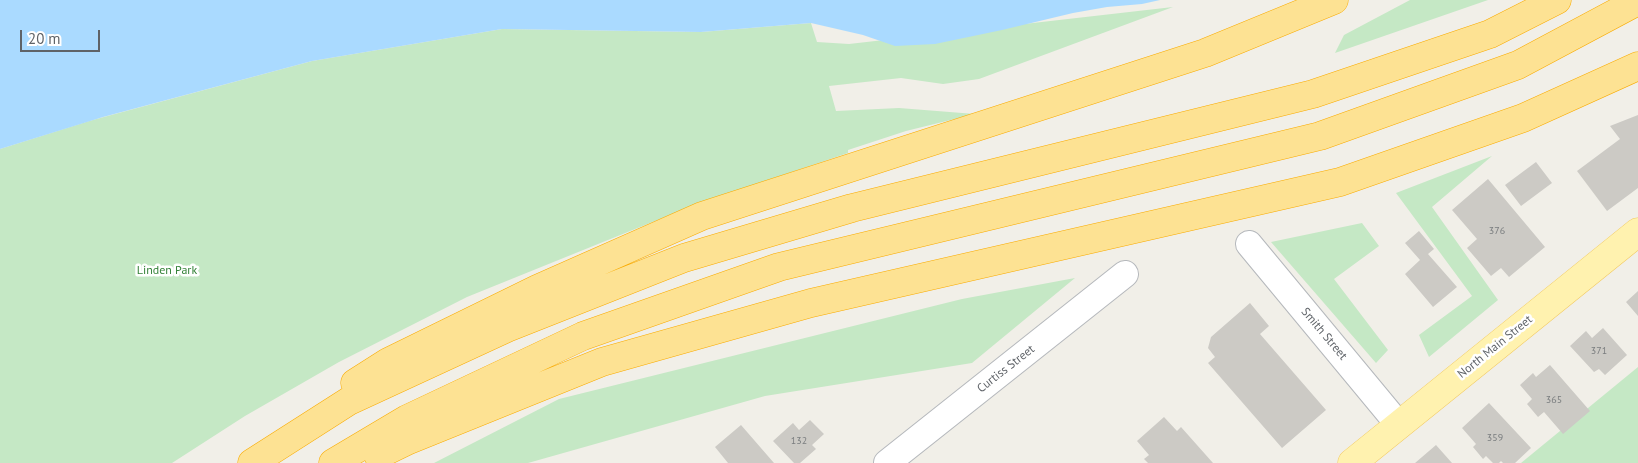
<!DOCTYPE html>
<style>
body{margin:0}
#map{position:relative;width:1638px;height:463px;overflow:hidden;background:#f1efe8;font-family:"PT Sans",sans-serif}
canvas{display:block}
.scale{position:absolute;left:20px;top:30px;width:80px;height:22px;box-sizing:border-box;border:2px solid #5f6368;border-top:0;padding-left:6px;font-size:15px;line-height:18px;white-space:nowrap;color:#5f6368;-webkit-text-stroke:4px #fff;paint-order:stroke}
</style>
<div id="map">
<canvas width="1638" height="463"></canvas>
<div class="scale">20 m</div>
</div>
<script>
const ctx = document.querySelector('canvas').getContext('2d');
ctx.lineJoin = 'round';
function fillPath(path, color) { ctx.fillStyle = color; ctx.fill(path, 'evenodd'); }
const toPath = rows => new Path2D(rows.map(r => 'M' + r).join(''));
function strokePath(path, color, width, dash) { ctx.strokeStyle = color; ctx.lineWidth = width; ctx.lineCap = dash ? 'butt' : 'round'; ctx.setLineDash(dash || []); ctx.stroke(path); }
function label(font, color, halo, rows, align = 'center') {
  ctx.font = font + ' "PT Sans",sans-serif'; ctx.lineWidth = 5; ctx.setLineDash([]); ctx.textBaseline = 'middle'; ctx.strokeStyle = halo; ctx.fillStyle = color; for (const [text, x, y, turn = 0] of rows) {
    ctx.save(); ctx.translate(x, y); ctx.rotate((+turn || 0) * Math.PI / 180); ctx.textAlign = isNaN(turn) ? turn : align; if (halo) ctx.strokeText(text, 0, 0); ctx.fillText(text, 0, 0); ctx.restore();
  }
}
const green = toPath([
 [1410,0,1488,0,1335,53,1344,35],
 [1173,7,979,79,943,84,901,78,829,86,836,111,899,108,975,114,906,131,848,150,848,153,697,204,467,297,339,362,245,416,172,463,0,463,0,149,89,121,312,61,502,29,701,32,811,23,817,42,849,44],
 [1492,156,1432,207,1498,300,1429,357,1419,335,1472,296,1396,193],
 [1362,223,1379,246,1334,279,1388,350,1376,363,1271,242],
 [1075,278,972,363,765,396,528,463,434,463,559,399,962,299],
 [1638,367,1638,463,1521,463]
]);
const water = toPath([
 [0,0,1160,0,1142,4,1107,7,1073,13,1002,30,935,44,895,46,863,35,811,23,701,32,502,29,312,61,103,117,0,149]
]);
const building = toPath([
 [1638,115,1638,188,1607,211,1577,171,1620,139,1610,126],
 [1536,162,1552,183,1521,206,1505,185],
 [1488,179,1545,247,1509,277,1501,268,1491,276,1467,248,1477,239,1452,210],
 [1419,231,1434,249,1428,254,1457,287,1433,307,1405,274,1420,260,1405,243],
 [1638,291,1638,316,1626,302],
 [1250,303,1269,326,1260,334,1326,410,1282,448,1208,363,1215,357,1208,348,1211,337],
 [1603,328,1627,355,1605,375,1599,369,1594,372,1570,346,1586,331,1592,338],
 [1550,365,1590,411,1563,434,1544,412,1538,417,1527,404,1532,399,1520,385,1533,373,1536,377],
 [1489,403,1531,448,1515,463,1503,463,1501,461,1499,463,1493,463,1486,456,1483,459,1473,447,1476,444,1462,428],
 [1164,417,1177,431,1181,427,1213,463,1148,463,1144,459,1149,455,1137,441],
 [810,420,824,434,812,445,816,449,800,463,794,463,773,441,793,423,799,430],
 [741,425,774,463,728,463,715,447],
 [1436,445,1452,463,1415,463]
]);
const minor = toPath([
 [1249,244,1399,425],
 [887,463,1125,274]
]);
const major = toPath([
 [1352,463,1638,232]
]);
const highway = toPath([
 [355,383,388,362,537,289,702,216,1205,53,1334,0],
 [378,455,409,440,602,362,811,303,1340,182,1523,118,1638,66],
 [252,463,349,401,507,328,684,258,852,208,1313,94,1490,34,1557,0],
 [333,463,407,419,583,336,779,267,1320,136,1518,65,1638,1]
]);
const numberNames = [
 ["376",1497,231],
 ["371",1599,351],
 ["365",1554,400],
 ["359",1495,438],
 ["132",799,441]
];
const parkNames = [
 ["Linden Park",167,271]
];
const streetNames = [
 ["Smith Street",1324,334,50],
 ["North Main Street",1495,347,-39],
 ["Curtiss Street",1006,369,-38]
];
fillPath(green, '#c5e8c5');
fillPath(water, '#aadaff');
fillPath(building, '#cccac5');
strokePath(minor, '#b5b8bc', 28);
strokePath(major, '#f2c960', 29);
strokePath(highway, '#f9ab00', 29);
strokePath(minor, '#fff', 26);
strokePath(major, '#fff2af', 28);
strokePath(highway, '#fde293', 28);
label('10px', '#7a7d7f', null, numberNames);
label('12px', '#348238', '#fff', parkNames);
label('12px', '#5f6368', '#fff', streetNames);
</script>
